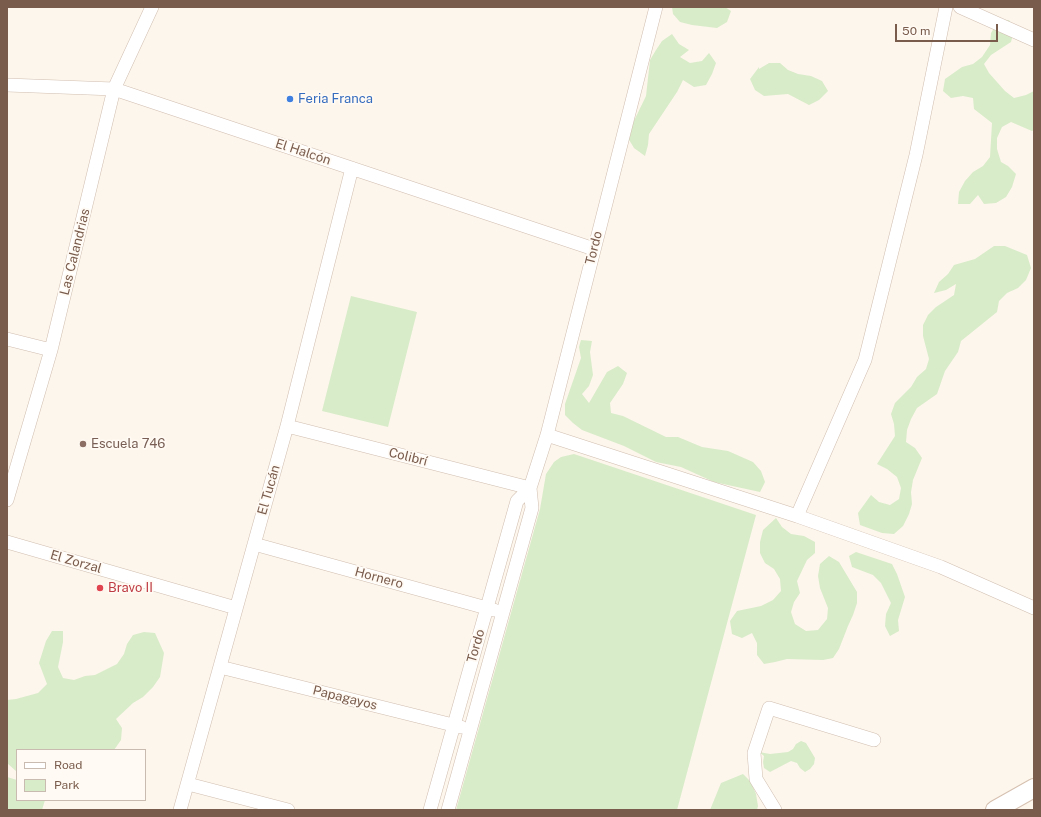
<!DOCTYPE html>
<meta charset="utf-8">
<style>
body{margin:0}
#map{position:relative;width:1041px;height:817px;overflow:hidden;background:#fdf6ec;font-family:"Public Sans",sans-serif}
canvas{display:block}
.frame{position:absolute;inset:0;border:8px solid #7a5c4d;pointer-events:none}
.legend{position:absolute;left:16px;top:749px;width:130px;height:52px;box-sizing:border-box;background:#fffaf3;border:1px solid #cabbb1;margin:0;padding:5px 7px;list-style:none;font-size:12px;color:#7a5c4d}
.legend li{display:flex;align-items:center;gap:8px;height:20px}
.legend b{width:20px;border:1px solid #cabbb1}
.scale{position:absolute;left:895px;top:24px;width:103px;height:18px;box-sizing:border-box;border:2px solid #7a5c4d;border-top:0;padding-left:5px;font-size:12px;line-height:14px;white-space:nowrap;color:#7a5c4d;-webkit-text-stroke:3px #fffaf3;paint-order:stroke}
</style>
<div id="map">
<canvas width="1041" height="817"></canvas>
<div class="frame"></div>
<ul class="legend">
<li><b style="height:5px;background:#fff"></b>Road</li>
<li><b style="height:11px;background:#d8ecc9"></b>Park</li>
</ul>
<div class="scale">50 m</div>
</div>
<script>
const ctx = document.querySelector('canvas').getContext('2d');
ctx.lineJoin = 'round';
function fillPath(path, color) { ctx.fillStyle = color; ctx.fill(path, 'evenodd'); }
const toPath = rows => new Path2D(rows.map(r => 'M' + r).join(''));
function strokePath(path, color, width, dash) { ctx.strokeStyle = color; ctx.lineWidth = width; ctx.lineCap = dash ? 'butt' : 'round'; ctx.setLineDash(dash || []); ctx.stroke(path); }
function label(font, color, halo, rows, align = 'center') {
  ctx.font = font + ' "Public Sans",sans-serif'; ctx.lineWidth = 3.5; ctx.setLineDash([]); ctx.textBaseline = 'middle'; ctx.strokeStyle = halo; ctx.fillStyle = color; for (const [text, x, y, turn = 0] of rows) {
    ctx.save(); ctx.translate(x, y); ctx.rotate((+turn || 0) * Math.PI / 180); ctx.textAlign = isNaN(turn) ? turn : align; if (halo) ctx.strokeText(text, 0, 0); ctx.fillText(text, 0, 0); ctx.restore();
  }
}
const green = toPath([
 [672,7,725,7,731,11,727,22,717,28,692,25,680,22,673,14],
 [1009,20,1014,31,1011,42,991,55,984,64,989,73,1005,91,1014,98,1026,95,1034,91,1034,130,1032,131,1011,122,1002,127,997,138,997,149,1001,162,1008,166,1016,174,1012,187,1006,197,996,203,984,204,978,195,970,204,958,204,959,192,965,181,973,172,983,166,990,157,992,123,974,109,973,98,963,96,951,98,943,91,945,79,962,67,973,64,982,57,990,45,991,33,997,23],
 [672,34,679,44,689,50,680,57,690,63,702,61,709,53,716,63,712,74,706,85,694,87,683,80,677,92,649,134,648,145,645,156,634,148,628,138,631,127,646,96,650,60,656,50,662,41],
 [769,63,780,63,788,70,798,74,811,76,822,81,828,91,819,100,809,105,788,94,764,96,755,90,750,79,759,67,759,69],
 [994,246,1005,246,1027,255,1031,268,1026,280,1018,288,1007,293,999,301,997,312,961,341,958,352,945,371,937,394,917,408,911,419,907,430,906,442,915,448,922,458,913,480,911,492,912,504,909,514,903,526,894,534,882,533,860,525,858,513,871,495,879,502,890,505,899,499,901,488,897,477,887,469,877,464,895,436,894,424,891,414,895,403,911,387,917,377,926,369,929,359,923,336,923,325,928,315,936,307,954,295,956,284,946,290,934,293,939,282,948,274,954,265,975,259],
 [351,296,417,312,388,427,322,411],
 [581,340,592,341,590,352,593,375,589,386,582,394,589,403,607,372,618,366,627,373,623,384,610,403,611,413,623,416,666,437,678,437,702,447,728,451,753,462,761,471,765,482,760,492,714,482,681,467,656,462,624,446,582,430,573,423,565,415,565,404,581,358,579,347],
 [574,454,756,515,677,810,456,810,540,509,546,474,554,462,561,457],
 [776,518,782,527,791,534,804,536,815,542,815,553,807,560,797,581,800,593,794,602,791,612,795,624,806,631,818,630,827,619,828,608,820,588,818,576,820,564,829,556,839,562,857,592,857,603,853,615,848,626,839,649,833,658,823,660,787,659,775,662,764,664,757,655,757,643,752,633,742,638,732,634,730,621,737,611,761,606,773,600,781,591,780,579,774,569,765,563,760,553,760,542,763,530],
 [856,552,892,564,897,574,905,597,898,620,899,631,890,636,885,626,886,614,891,603,881,583,873,575,852,567,849,556],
 [52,631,63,631,63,642,58,667,63,678,74,680,85,676,95,675,117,664,124,654,127,644,133,635,144,632,155,633,164,653,160,677,153,687,143,697,133,703,116,719,122,728,121,740,114,750,17,750,17,772,7,763,7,700,16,699,38,693,47,684,39,663,46,641],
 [801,741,806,743,815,758,814,764,810,769,805,772,800,768,797,763,791,761,770,772,764,768,763,762,764,756,759,752,770,754,788,752,793,749,796,744],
 [743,774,751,782,756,794,758,806,757,810,710,810,721,783],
 [7,777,17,780,17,800,45,800,42,810,7,810]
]);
const street = toPath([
 [960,7,1034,40],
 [7,85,114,89,594,249],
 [7,339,51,350],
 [287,426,530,488],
 [547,435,797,516,941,567,1034,608],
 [7,500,51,350,114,89,152,7],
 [797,516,865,360,916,155,946,7],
 [7,542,236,608],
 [254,544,494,610],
 [220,667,461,727],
 [188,784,288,810],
 [180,810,287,426,352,168],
 [430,810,517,501,530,488],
 [448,810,532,508,530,488,547,435,656,7],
 [775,810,756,779,754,753,769,708,874,740]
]);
const secondary = toPath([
 [995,810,1034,788]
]);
const markers = [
 [290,99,4,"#3f7fe0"],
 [83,444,4,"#8d6e63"],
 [100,588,4,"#e0444e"]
];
const shopNames = [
 ["Feria Franca",298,99]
];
const streetNames = [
 ["El Halcón",303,152,18],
 ["Tordo",594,248,-76],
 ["Las Calandrias",75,252,-76],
 ["Colibrí",408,457,14],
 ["El Tucán",269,490,-74],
 ["El Zorzal",76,562,16],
 ["Hornero",379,578,15],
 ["Tordo",476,646,-74],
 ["Papagayos",345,698,14]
];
const educationNames = [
 ["Escuela 746",91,444]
];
const healthNames = [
 ["Bravo II",108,588]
];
fillPath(green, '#d8ecc9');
strokePath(street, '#d1beb0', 14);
strokePath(secondary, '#d6c0b0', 20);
strokePath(street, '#fff', 13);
strokePath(secondary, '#fff', 18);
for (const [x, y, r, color] of markers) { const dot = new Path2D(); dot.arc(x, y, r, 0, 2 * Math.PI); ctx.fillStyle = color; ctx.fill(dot); strokePath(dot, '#fffaf3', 1.5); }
label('13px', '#366cbe', '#fffaf3', shopNames, 'left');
label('13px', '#7a5c4d', '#fffaf3', streetNames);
label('13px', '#785e54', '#fffaf3', educationNames, 'left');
label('13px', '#be3a42', '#fffaf3', healthNames, 'left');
</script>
